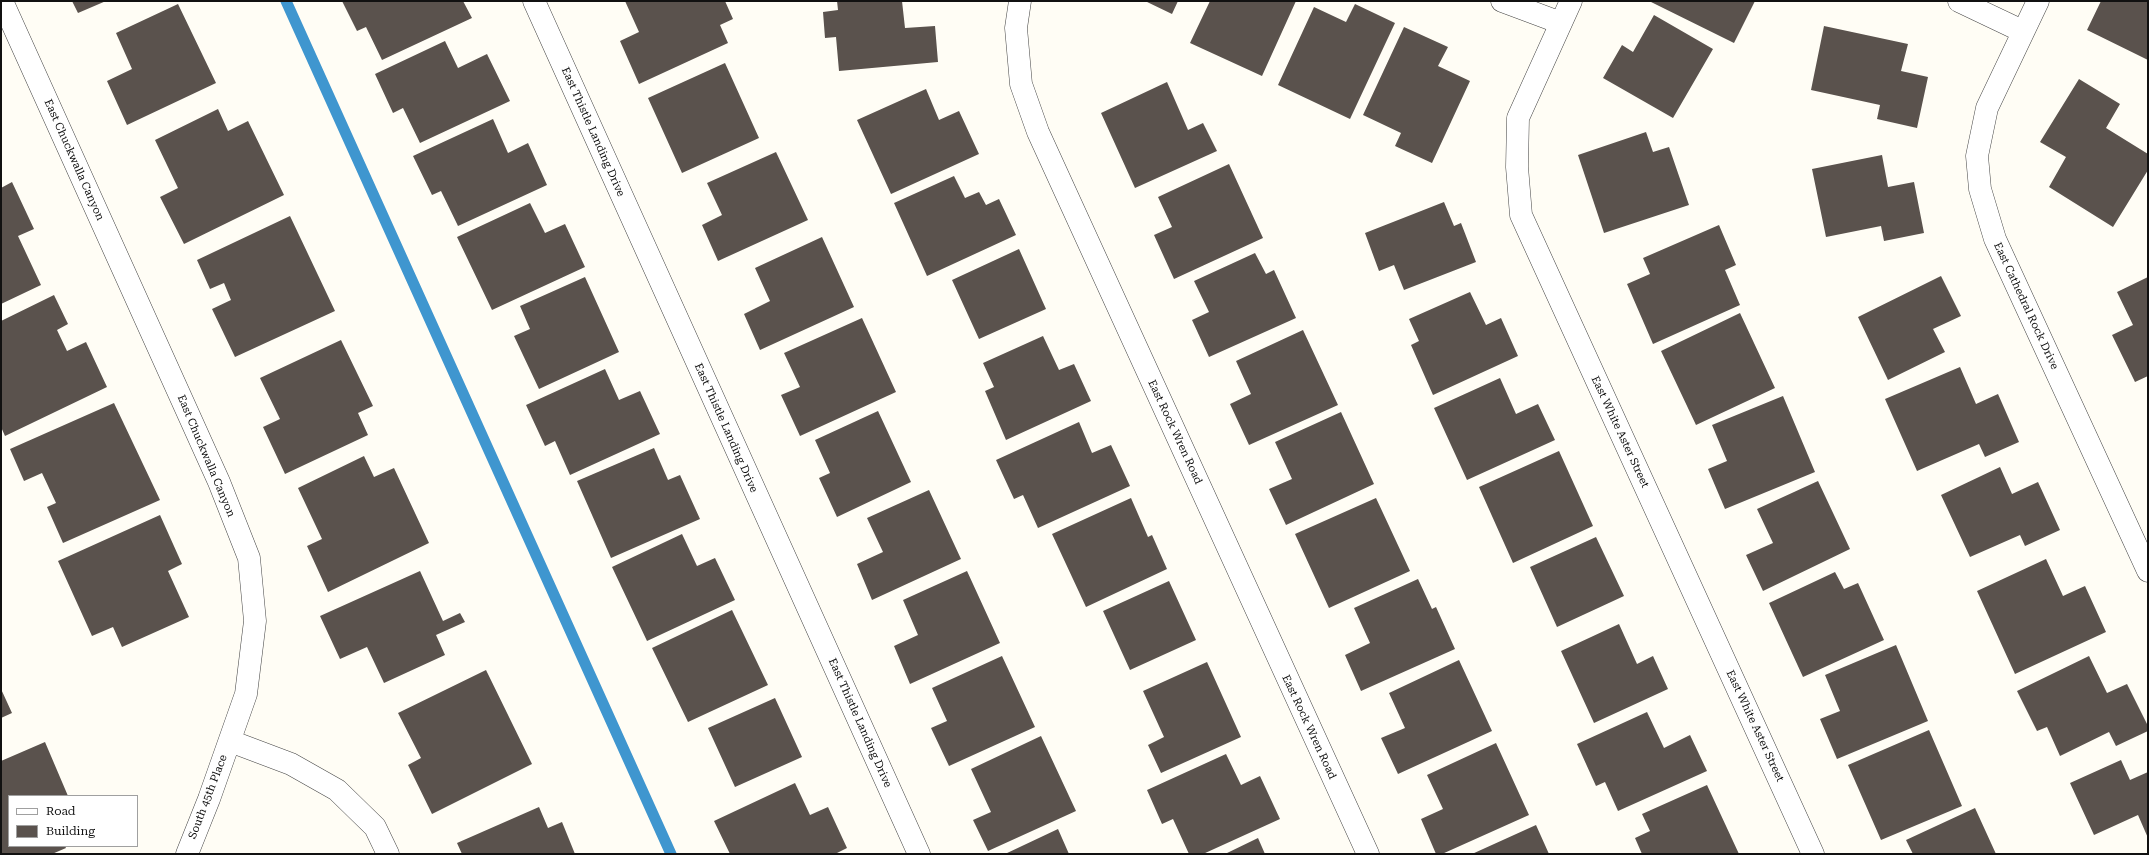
<!DOCTYPE html>
<style>
body{margin:0}
#map{position:relative;width:2149px;height:855px;overflow:hidden;background:#fffdf5;font-family:"Roboto Serif",serif}
canvas{display:block}
.frame{position:absolute;inset:0;border:2px solid #111;pointer-events:none}
.legend{position:absolute;left:8px;top:795px;width:130px;height:52px;box-sizing:border-box;background:#fff;border:1px solid #a0a0a0;margin:0;padding:5px 7px;list-style:none;font-size:12px;color:#111}
.legend li{display:flex;align-items:center;gap:8px;height:20px}
.legend b{width:20px;border:1px solid #a0a0a0}
</style>
<div id="map">
<canvas width="2149" height="855"></canvas>
<div class="frame"></div>
<ul class="legend">
<li><b style="height:5px;background:#fff"></b>Road</li>
<li><b style="height:11px;background:#5a524d"></b>Building</li>
</ul>
</div>
<script>
const ctx = document.querySelector('canvas').getContext('2d');
ctx.lineJoin = 'round';
const toPath = rows => new Path2D(rows.map(r => 'M' + r).join(''));
function strokePath(path, color, width, dash) { ctx.strokeStyle = color; ctx.lineWidth = width; ctx.lineCap = dash ? 'butt' : 'round'; ctx.setLineDash(dash || []); ctx.stroke(path); }
function fillPath(path, color) { ctx.fillStyle = color; ctx.fill(path, 'evenodd'); }
function label(font, color, halo, rows, align = 'center') {
  ctx.font = font + ' "Roboto Serif",serif'; ctx.lineWidth = 4; ctx.setLineDash([]); ctx.textBaseline = 'middle'; ctx.strokeStyle = halo; ctx.fillStyle = color; for (const [text, x, y, turn = 0] of rows) {
    ctx.save(); ctx.translate(x, y); ctx.rotate((+turn || 0) * Math.PI / 180); ctx.textAlign = isNaN(turn) ? turn : align; if (halo) ctx.strokeText(text, 0, 0); ctx.fillText(text, 0, 0); ctx.restore();
  }
}
const stream = toPath([
 [286,1,671,854]
]);
const building = toPath([
 [72,1,106,1,78,13],
 [342,1,463,1,472,18,382,60,366,27,357,31],
 [625,1,725,1,733,19,720,25,728,43,639,84,620,41,639,32],
 [837,1,902,1,905,28,935,26,938,62,839,71,836,37,825,38,823,12,838,10],
 [1145,1,1178,1,1172,14],
 [1210,1,1296,1,1262,76,1190,43],
 [1649,1,1755,1,1734,43],
 [2101,1,2148,1,2148,60,2087,30],
 [178,4,216,83,127,125,107,81,132,69,116,33],
 [1355,4,1395,23,1350,119,1278,85,1314,7,1346,22],
 [1654,15,1713,49,1673,118,1603,78,1622,45,1633,52],
 [1824,26,1908,44,1901,71,1928,77,1917,128,1877,119,1880,105,1811,90],
 [1404,27,1448,47,1438,66,1470,81,1432,163,1395,146,1401,133,1363,115],
 [445,41,458,68,487,54,510,101,420,143,403,108,393,113,375,74],
 [725,63,759,138,682,173,648,98],
 [2079,79,2120,104,2106,128,2148,154,2148,170,2113,227,2049,187,2066,157,2040,142],
 [1167,82,1188,130,1203,123,1217,151,1135,188,1101,113],
 [926,89,939,120,959,111,979,154,891,194,857,120],
 [218,109,228,131,248,121,284,195,184,244,160,197,178,188,155,140],
 [493,119,508,153,528,143,547,185,458,226,441,191,432,195,413,156],
 [1646,132,1653,152,1669,147,1689,205,1604,233,1578,155],
 [776,152,808,220,718,261,702,225,722,215,707,183],
 [1882,155,1888,187,1914,182,1924,233,1884,241,1881,226,1826,237,1812,169],
 [1229,164,1263,238,1174,279,1154,235,1172,227,1158,197],
 [954,176,965,198,979,192,986,205,999,199,1016,235,927,276,894,203],
 [12,182,34,229,18,236,41,285,1,304,1,188],
 [1444,202,1454,226,1461,223,1476,262,1404,290,1394,265,1379,271,1365,233],
 [530,203,545,233,565,224,585,267,492,310,457,237],
 [290,216,335,311,235,357,212,309,231,300,224,283,210,289,197,260],
 [1719,225,1736,265,1725,270,1740,305,1653,344,1627,284,1650,274,1643,258],
 [822,237,854,307,760,350,744,314,770,301,755,268],
 [1019,249,1046,309,979,339,952,280],
 [1255,253,1266,274,1274,270,1296,318,1209,357,1192,320,1209,312,1194,281],
 [1941,276,1961,316,1933,329,1945,352,1888,380,1858,317],
 [585,277,619,352,539,389,514,336,530,329,520,306],
 [2148,277,2148,376,2135,382,2112,335,2133,325,2117,292],
 [1470,292,1486,325,1501,318,1518,356,1433,395,1411,345,1419,341,1409,319],
 [54,295,68,324,57,330,67,351,86,342,107,387,5,436,1,427,1,321],
 [1740,313,1775,388,1696,425,1661,351],
 [862,318,896,392,800,436,781,395,800,387,784,353],
 [1303,330,1338,405,1249,445,1230,404,1251,394,1236,361],
 [1043,336,1059,370,1074,364,1091,401,1006,440,985,391,994,387,983,363],
 [341,340,373,406,358,413,368,435,285,474,263,427,280,419,260,378],
 [1960,367,1976,404,1998,394,2019,442,1985,457,1979,444,1917,471,1885,399],
 [605,369,619,400,640,391,660,434,570,475,555,441,545,446,526,405],
 [1500,378,1516,414,1538,404,1555,440,1467,480,1434,408],
 [1783,396,1815,472,1725,509,1708,469,1727,461,1712,425],
 [114,403,160,500,63,543,47,507,56,503,42,473,24,481,10,449],
 [878,411,911,482,837,517,819,478,830,473,815,440],
 [1341,412,1374,484,1286,525,1269,489,1292,479,1275,442],
 [1079,422,1092,453,1111,445,1130,486,1038,528,1023,495,1014,499,996,460],
 [654,448,668,480,680,475,700,519,611,558,577,481],
 [1559,451,1593,526,1513,563,1479,487],
 [364,456,374,477,394,468,429,543,328,592,307,546,322,539,298,488],
 [2000,467,2012,494,2038,482,2060,530,2025,546,2020,535,1970,557,1941,495],
 [1818,481,1850,549,1763,591,1746,555,1773,543,1757,509],
 [929,490,961,559,872,600,857,564,883,552,867,518],
 [1131,498,1148,537,1152,535,1167,569,1086,607,1052,534],
 [1376,498,1410,571,1329,608,1295,534],
 [160,515,182,564,168,571,189,617,122,647,113,627,92,636,58,561],
 [682,534,697,566,715,558,735,600,647,641,612,567],
 [1596,537,1624,596,1557,627,1530,567],
 [2046,559,2063,596,2085,586,2106,632,2015,674,1977,591],
 [420,571,443,621,460,613,465,622,436,635,445,655,384,683,367,647,340,659,320,616],
 [967,571,1000,643,910,684,894,646,918,635,903,600],
 [1835,572,1844,589,1858,583,1884,640,1803,677,1769,603],
 [1418,579,1432,609,1436,607,1455,649,1361,691,1345,655,1370,643,1354,608],
 [1169,581,1196,640,1130,670,1103,611],
 [732,610,768,685,688,722,652,648],
 [1619,624,1637,664,1653,656,1668,689,1594,723,1561,651],
 [1896,645,1928,721,1837,759,1820,719,1840,711,1825,675],
 [1002,656,1035,727,949,766,931,728,947,721,932,688],
 [2089,656,2107,693,2127,684,2148,726,2148,731,2116,746,2109,732,2060,756,2047,727,2037,731,2017,691],
 [1459,660,1492,731,1398,774,1381,738,1405,728,1389,693],
 [1207,662,1241,737,1161,773,1148,745,1164,737,1143,691],
 [486,670,532,764,432,814,408,765,421,758,398,713],
 [1,689,12,713,1,718],
 [775,698,802,757,735,787,708,728],
 [1647,712,1664,748,1690,735,1707,771,1618,811,1605,782,1596,786,1577,744],
 [1929,730,1962,806,1881,840,1848,765],
 [1041,736,1076,811,988,851,973,820,991,812,971,769],
 [45,742,68,796,9,796,9,846,65,846,66,848,52,854,1,854,1,761],
 [1496,743,1529,815,1442,854,1436,854,1421,819,1443,809,1427,775],
 [1226,754,1241,785,1260,776,1280,819,1203,854,1189,854,1173,819,1162,824,1147,790],
 [2121,760,2130,780,2148,772,2148,838,2138,815,2094,835,2070,783],
 [795,783,810,815,828,807,847,848,835,854,730,854,714,821],
 [1707,785,1739,854,1642,854,1635,838,1650,831,1642,814],
 [539,807,548,828,562,822,575,854,462,854,457,843],
 [1975,808,1996,854,1913,854,1906,840],
 [1536,825,1549,854,1472,854],
 [1058,829,1069,854,1005,854],
 [1258,838,1265,854,1225,854]
]);
const street = toPath([
 [2,1,219,482,249,558,255,621,246,694,209,799,187,854],
 [534,1,919,854],
 [1020,1,1016,28,1021,84,1038,132,1368,854],
 [1502,1,1561,23],
 [1571,1,1518,118,1517,167,1521,215,1813,854],
 [1959,1,2022,31],
 [2038,1,1987,108,1977,156,1980,189,1995,239,2148,571],
 [230,741,291,764,337,790,375,827,388,854]
]);
const streetNames = [
 ["East Thistle Landing Drive",593,132,66],
 ["East Chuckwalla Canyon",74,160,66],
 ["East Cathedral Rock Drive",2026,306,65],
 ["East Thistle Landing Drive",726,428,66],
 ["East Rock Wren Road",1175,432,65],
 ["East White Aster Street",1620,432,65],
 ["East Chuckwalla Canyon",206,456,67],
 ["East Thistle Landing Drive",860,723,66],
 ["East White Aster Street",1755,726,65],
 ["East Rock Wren Road",1309,727,65],
 ["South 45th Place",208,797,-69]
];
strokePath(stream, '#3f96cf', 11);
fillPath(building, '#5a524d');
strokePath(street, '#444', 23);
strokePath(street, '#fff', 22);
label('11px', '#111', '#fff', streetNames);
</script>
